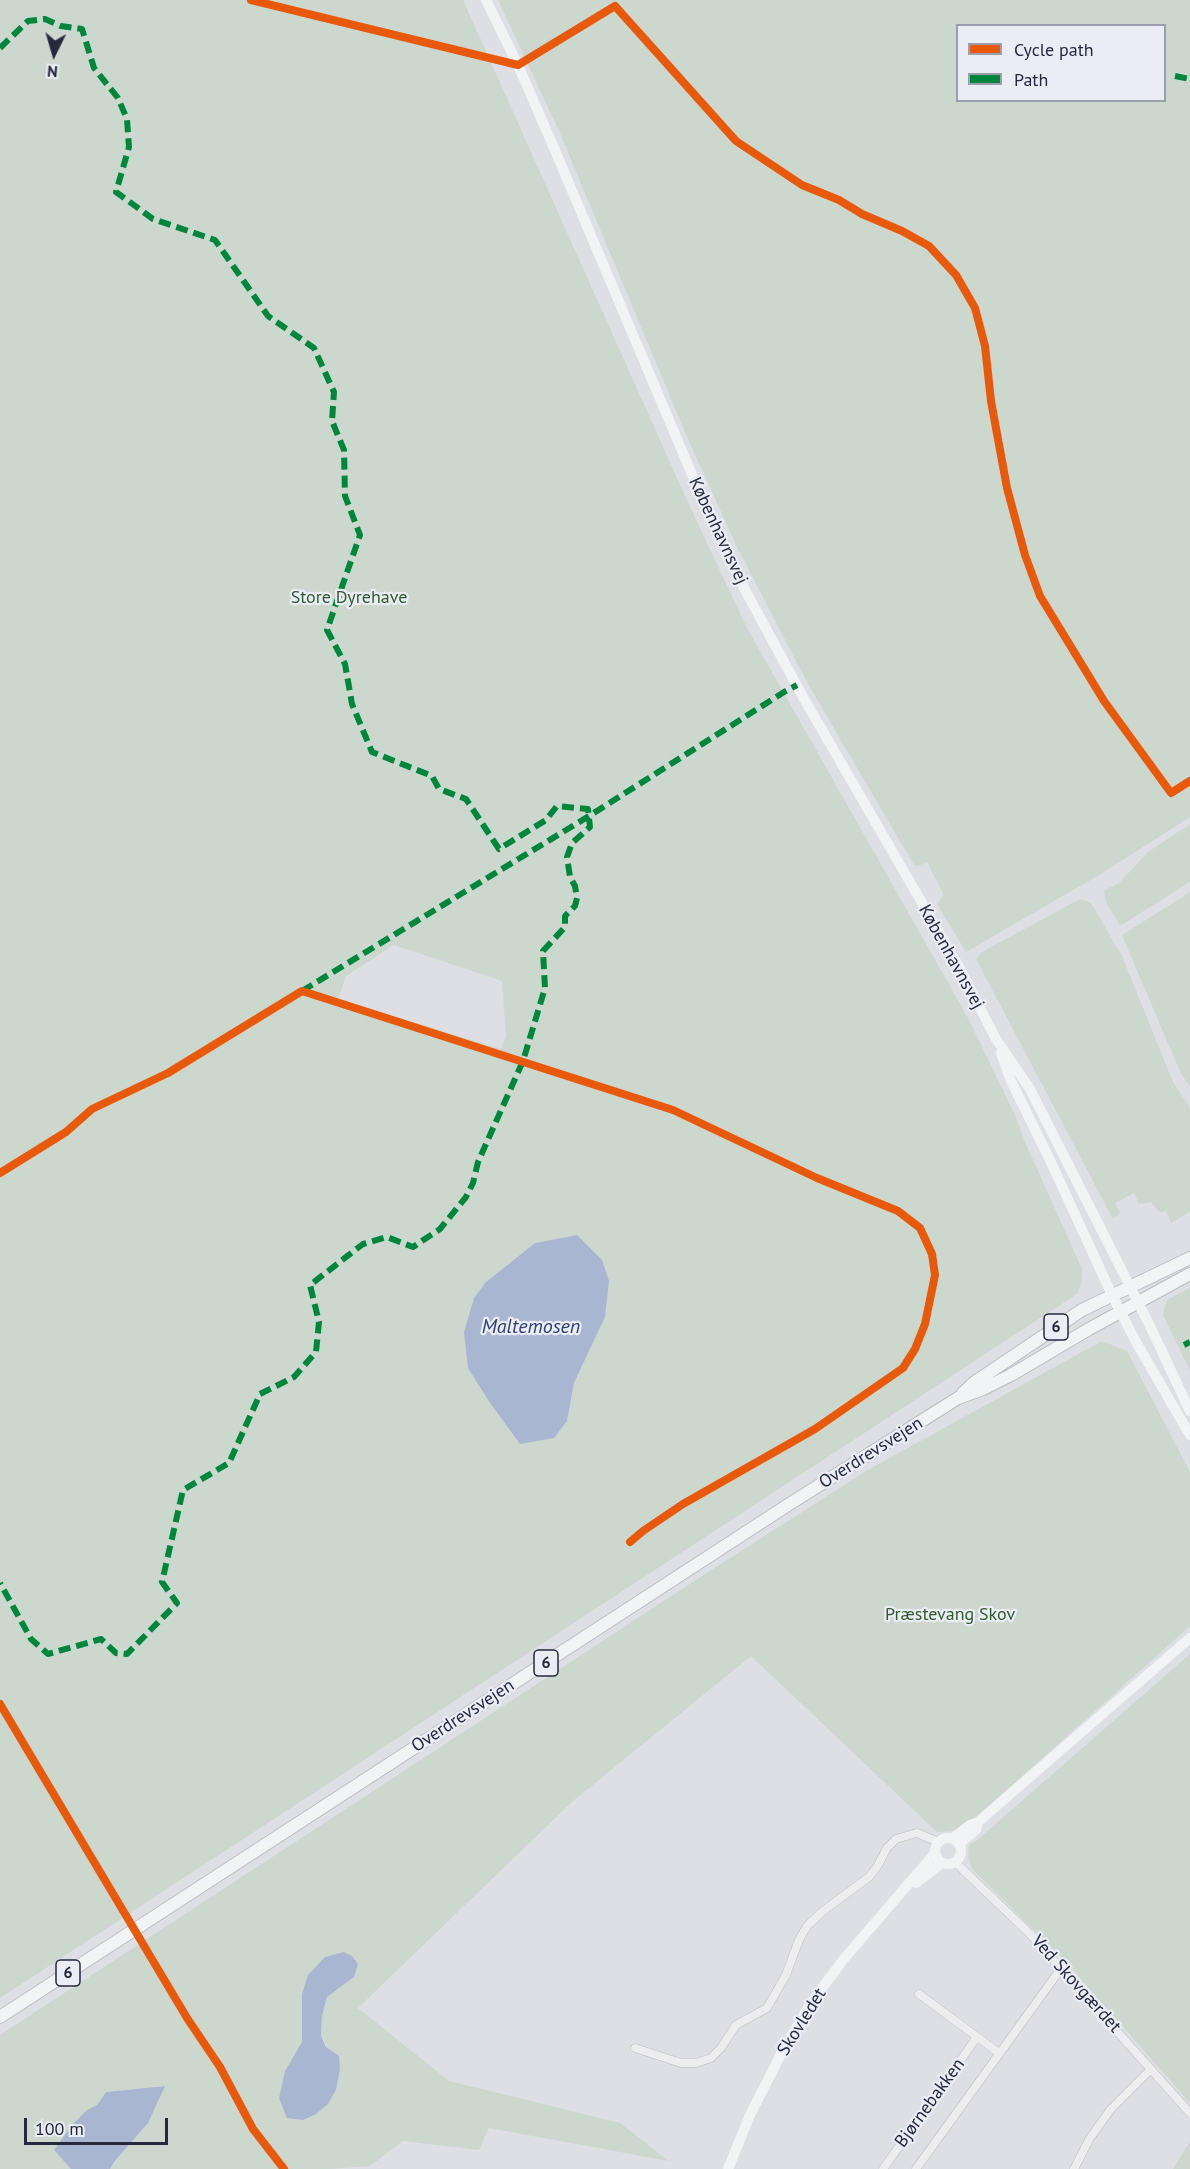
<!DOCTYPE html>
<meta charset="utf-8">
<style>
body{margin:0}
#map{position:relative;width:1190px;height:2169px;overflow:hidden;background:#dedfe4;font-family:"PT Sans",sans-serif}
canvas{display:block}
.legend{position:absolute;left:956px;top:24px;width:210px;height:78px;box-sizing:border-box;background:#eaedf4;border:2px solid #9b9fab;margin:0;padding:8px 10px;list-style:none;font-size:18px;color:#24293d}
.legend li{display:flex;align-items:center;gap:12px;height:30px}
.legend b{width:30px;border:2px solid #9b9fab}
.north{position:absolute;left:24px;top:24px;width:60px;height:60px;-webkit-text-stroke:4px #eaedf4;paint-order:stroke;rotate:185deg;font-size:16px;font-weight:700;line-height:24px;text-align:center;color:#24293d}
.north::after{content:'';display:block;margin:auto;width:21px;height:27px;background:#24293d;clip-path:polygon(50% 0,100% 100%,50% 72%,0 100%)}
.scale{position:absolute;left:24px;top:2118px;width:144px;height:27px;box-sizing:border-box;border:3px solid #24293d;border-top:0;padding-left:8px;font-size:18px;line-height:21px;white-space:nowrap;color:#24293d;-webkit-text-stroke:4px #eaedf4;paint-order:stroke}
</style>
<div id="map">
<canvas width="1190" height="2169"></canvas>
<ul class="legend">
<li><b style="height:8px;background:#e8590c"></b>Cycle path</li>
<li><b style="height:8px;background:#00873e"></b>Path</li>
</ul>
<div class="north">N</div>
<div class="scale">100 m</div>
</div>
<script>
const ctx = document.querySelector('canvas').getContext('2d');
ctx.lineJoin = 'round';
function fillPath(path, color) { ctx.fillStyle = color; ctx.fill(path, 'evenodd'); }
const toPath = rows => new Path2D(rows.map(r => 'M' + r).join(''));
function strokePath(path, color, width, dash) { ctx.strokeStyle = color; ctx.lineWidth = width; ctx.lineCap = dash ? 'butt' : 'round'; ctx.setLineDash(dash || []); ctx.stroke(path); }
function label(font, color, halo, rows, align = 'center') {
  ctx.font = font + ' "PT Sans",sans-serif'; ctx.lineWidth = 4.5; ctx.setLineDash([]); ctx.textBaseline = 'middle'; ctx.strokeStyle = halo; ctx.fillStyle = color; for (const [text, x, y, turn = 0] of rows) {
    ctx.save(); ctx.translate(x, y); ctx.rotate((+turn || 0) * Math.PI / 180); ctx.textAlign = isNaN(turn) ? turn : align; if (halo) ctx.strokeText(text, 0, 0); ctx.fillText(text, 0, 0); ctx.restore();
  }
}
const green = toPath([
 [0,0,463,0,685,496,747,628,968,1018,1015,1115,1025,1142,1082,1269,1082,1282,1077,1294,0,1998],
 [394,945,502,981,506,1036,501,1049,338,999,346,976],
 [577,1235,605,1317,574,1383,567,1421,520,1444,490,1403,486,1282,535,1243],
 [498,0,1190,0,1190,817,1104,872,966,952,937,904,944,895,927,862,918,866,914,865,808,684,737,547,687,437,559,131],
 [958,26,1164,26,1164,100,958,100],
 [1190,824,1190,882,1120,926,1106,902,1104,891,1119,883,1148,852],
 [1190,892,1190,1086,1181,1074,1122,935],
 [1080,899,1091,903,1122,956,1173,1082,1190,1108,1190,1212,1171,1223,1166,1211,1160,1213,1151,1202,1139,1204,1134,1193,1115,1203,1120,1213,1113,1219,976,959,980,953],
 [1190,1288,1190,1371,1163,1315,1167,1300],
 [1102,1341,1127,1351,1190,1472,1190,1626,972,1821,954,1831,937,1832,751,1656,573,1801,358,2008,449,2081,620,2123,669,2161,489,2128,479,2150,403,2141,370,2166,330,2169,110,2169,114,2162,148,2123,164,2086,106,2092,97,2105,87,2110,54,2150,71,2169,0,2169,0,2035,699,1578,866,1471],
 [354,1977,327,1997,322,2016,321,2036,340,2070,336,2090,328,2104,285,2071,302,2042,302,1994],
 [1190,1654,1190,2103,1065,1961,972,1869,968,1857,969,1845,976,1841],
 [1190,2141,1190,2169,1173,2169]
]);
const water = toPath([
 [577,1235,602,1260,609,1281,605,1317,574,1383,567,1421,554,1438,520,1444,490,1403,468,1368,464,1332,474,1298,486,1282,535,1243],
 [344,1952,352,1956,358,1964,354,1977,327,1997,322,2016,321,2036,326,2047,339,2056,340,2070,336,2090,328,2104,316,2114,303,2120,287,2118,279,2098,285,2071,302,2042,302,1994,308,1975,325,1957],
 [165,2086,148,2123,114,2162,110,2169,71,2169,54,2150,72,2125,87,2110,97,2105,106,2092]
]);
const street = toPath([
 [955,1862,1030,1934,1190,2113],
 [919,1994,999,2053],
 [635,2048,681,2063,696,2063,711,2058,721,2048,736,2025,767,2008,786,1975,799,1940,807,1926,823,1911,869,1877,877,1867,887,1848,896,1839,917,1833,938,1842],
 [883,2169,977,2037],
 [916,2169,1062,1967],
 [1074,2169,1090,2138,1111,2109,1151,2069]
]);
const secondary = toPath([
 [486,0,518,65,554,148,707,510,744,588,803,697,958,965,996,1039,1030,1089,1150,1326,1190,1411],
 [1001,1053,1011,1081,1050,1160,1112,1295,1136,1342,1190,1435],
 '935 1851a13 13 0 1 1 26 0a13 13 0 1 1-26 0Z',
 [953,1838,970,1825,978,1822,1190,1638],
 [959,1844,976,1830,978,1822],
 [916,1883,942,1863],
 [728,2169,750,2115,784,2048,811,2003,843,1960,935,1853]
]);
const primary = toPath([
 [963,1393,975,1382,1082,1310,1190,1258],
 [0,2017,791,1503,958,1398,983,1389,1011,1375,1089,1329,1190,1274]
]);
const quiet = toPath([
 [0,48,28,21,45,19,61,26,82,29,94,68,118,98,127,119,129,147,116,192,153,219,215,240,268,316,314,348,334,392,332,421,344,450,345,496,360,535,327,630,345,664,352,704,372,752,432,776,439,789,466,799,499,849,546,820,557,806,588,809,590,827,572,843,567,857,570,877,575,886,577,898,575,906,565,916,565,927,543,951,545,988,523,1061,478,1162,473,1183,466,1197,440,1229,413,1247,387,1237,363,1244,310,1285,319,1322,316,1352,294,1377,260,1394,229,1463,183,1490,162,1582,177,1603,127,1654,116,1653,101,1639,48,1654,31,1639,0,1583],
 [1175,76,1190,79],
 [302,991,589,816,784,692,797,685],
 [1184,1345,1190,1342]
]);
const cycleway = toPath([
 [251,0,518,65,615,6,736,141,802,185,839,200,862,214,902,231,929,246,956,275,975,308,985,346,991,401,1007,488,1025,555,1040,596,1104,701,1171,793,1190,781],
 [0,1173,66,1132,92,1109,168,1073,302,991,673,1110,817,1178,898,1211,920,1228,932,1254,935,1275,925,1324,915,1349,903,1368,815,1429,683,1504,643,1531,630,1542],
 [0,1704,187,2018,220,2067,253,2129,284,2169]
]);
const shields = [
 [1056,1327,24],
 [546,1663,24],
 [68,1973,24]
];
const shieldNames = [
 ["6",1056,1327],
 ["6",546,1663],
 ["6",68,1973]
];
const streetNames = [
 ["Københavnsvej",718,531,65],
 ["Københavnsvej",951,957,61],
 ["Overdrevsvejen",871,1453,-32],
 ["Overdrevsvejen",463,1716,-33],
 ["Ved Skovgærdet",1076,1984,48],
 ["Skovledet",802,2022,-58],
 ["Bjørnebakken",930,2103,-54]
];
const parkNames = [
 ["Store Dyrehave",349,598],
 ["Præstevang Skov",950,1615]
];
const waterNames = [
 ["Maltemosen",531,1327]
];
fillPath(green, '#ccd7cd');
fillPath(water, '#a9b6d2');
strokePath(street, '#bbbcc1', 9);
strokePath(primary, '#b9bcc2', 14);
strokePath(street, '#ededf0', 8);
strokePath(secondary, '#f2f3f4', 10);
strokePath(primary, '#f2f3f4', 12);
strokePath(quiet, '#00873e', 6, [12, 6]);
strokePath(cycleway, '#e8590c', 8);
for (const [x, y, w] of shields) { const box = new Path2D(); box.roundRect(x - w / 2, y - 13, w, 26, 4.5); ctx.fillStyle = '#eaedf4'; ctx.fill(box); strokePath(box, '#24293d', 1.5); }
label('bold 16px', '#24293d', null, shieldNames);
label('18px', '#24293d', '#eaedf4', streetNames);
label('18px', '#325a30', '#eaedf4', parkNames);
label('italic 20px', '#2c4174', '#eaedf4', waterNames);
</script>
